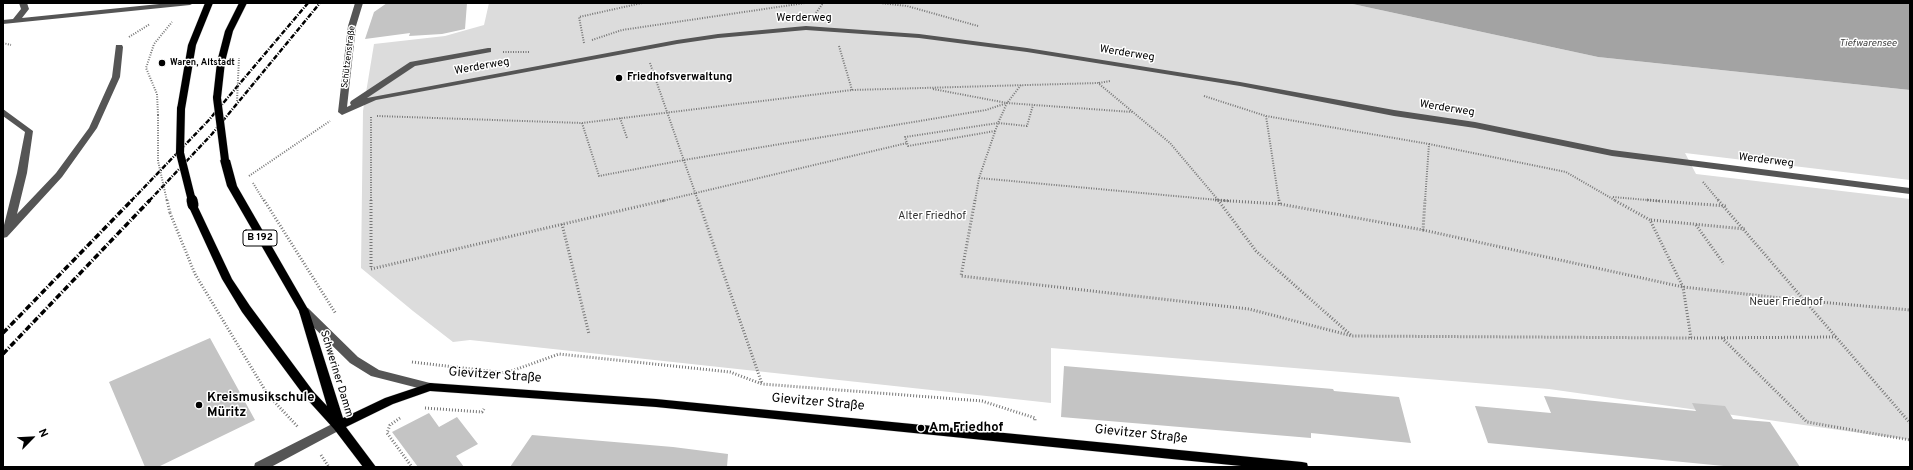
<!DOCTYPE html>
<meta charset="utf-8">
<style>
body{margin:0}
#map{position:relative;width:1913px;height:470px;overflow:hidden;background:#fff;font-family:Overpass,sans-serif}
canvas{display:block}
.frame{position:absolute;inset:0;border:4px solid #000;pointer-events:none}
.north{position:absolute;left:12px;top:418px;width:40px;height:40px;-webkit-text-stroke:3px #fff;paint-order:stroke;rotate:66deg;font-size:11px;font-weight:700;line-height:16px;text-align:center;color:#000}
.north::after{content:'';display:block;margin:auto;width:14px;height:18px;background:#000;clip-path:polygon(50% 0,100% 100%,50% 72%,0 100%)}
</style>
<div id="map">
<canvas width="1913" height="470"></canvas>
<div class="frame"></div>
<div class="north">N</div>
</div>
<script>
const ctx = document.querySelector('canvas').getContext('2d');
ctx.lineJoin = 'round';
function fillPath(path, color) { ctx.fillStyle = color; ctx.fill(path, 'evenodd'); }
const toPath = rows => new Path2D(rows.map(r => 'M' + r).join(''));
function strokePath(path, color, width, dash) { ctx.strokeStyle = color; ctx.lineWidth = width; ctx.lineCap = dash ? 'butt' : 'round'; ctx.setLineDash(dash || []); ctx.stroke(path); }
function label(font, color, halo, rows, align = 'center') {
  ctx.font = font + ' Overpass,sans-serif'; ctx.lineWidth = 3; ctx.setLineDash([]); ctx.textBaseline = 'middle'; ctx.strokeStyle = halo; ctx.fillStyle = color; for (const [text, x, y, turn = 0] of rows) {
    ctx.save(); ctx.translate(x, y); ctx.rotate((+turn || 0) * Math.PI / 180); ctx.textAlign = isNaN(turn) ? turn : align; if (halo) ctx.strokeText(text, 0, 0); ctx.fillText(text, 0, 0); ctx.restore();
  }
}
const green = toPath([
 [489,3,1348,3,1598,57,1910,90,1910,180,1685,153,1696,174,1910,199,1910,440,1549,389,1051,348,1051,403,470,340,453,342,413,311,361,268,363,111,374,44,445,36,484,25]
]);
const water = toPath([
 [1348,3,1910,3,1910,90,1598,57]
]);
const building = toPath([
 [387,3,467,3,465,29,442,34,409,36,410,33,365,39,374,12],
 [210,338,255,420,158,467,145,467,109,382],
 [1064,366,1333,389,1334,391,1399,397,1411,443,1311,433,1311,438,1061,417],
 [1544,396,1696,411,1692,403,1725,406,1733,419,1770,422,1800,467,1734,467,1488,443,1475,406,1551,413],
 [429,413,439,427,457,417,478,444,456,456,464,467,418,467,392,432],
 [532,435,673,447,728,454,727,467,510,467]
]);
const pathFar1 = toPath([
 [880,3,907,6,978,26],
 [816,13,823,3],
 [129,37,150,24],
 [592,40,622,30,805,3],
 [3,43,11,45],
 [584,43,579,17,642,3],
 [839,46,852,90],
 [503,52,530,52],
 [650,63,698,201],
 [1099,83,1110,81],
 [933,89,1007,103,1132,112],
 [1204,96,1266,116,1279,201],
 [158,115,157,94,146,68,154,44,172,22],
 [377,116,582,123,852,90,1098,83,1170,143,1219,201],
 [1266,116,1429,144,1425,201],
 [371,117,371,201],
 [620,118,627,138],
 [582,123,599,176,684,160,986,110,1007,103],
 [995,131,908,146,905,137,998,123,1027,126,1033,105],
 [1429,144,1566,172,1616,201],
 [249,176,330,121],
 [979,178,1229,201],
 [1703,182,1719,201],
 [253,183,264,201],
 [1613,197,1659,201],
 [662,201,907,143],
 [975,201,979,178,998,123,1007,103,1021,85]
]);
const path = toPath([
 [264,200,336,314],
 [371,200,371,269,666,200],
 [698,200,762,384],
 [975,200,961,276,1249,309,1352,336,1691,338,1683,287,1650,220,1614,200],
 [1215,200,1280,204,1423,230,1425,200],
 [1218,200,1256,251,1352,336],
 [1279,200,1280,204],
 [1647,200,1726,206],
 [1718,200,1910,423],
 [170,213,195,274,268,395,298,427],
 [1651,220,1745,229],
 [562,224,589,334],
 [1696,225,1724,264],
 [1423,230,1683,287,1807,301,1910,310],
 [1691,338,1837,337],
 [1722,338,1807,422,1910,440],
 [412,362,506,373,504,375],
 [506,373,559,354,730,372,762,384,982,401,1035,418,1035,422],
 [425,408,482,412,484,409],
 [400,418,390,425,387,433,412,467],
 [321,455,329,467]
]);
const minor = toPath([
 [19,3,27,3,29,9,22,18,169,3,194,3,190,5,3,24,3,20,13,19,21,9,19,3],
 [355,3,363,3,356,26,347,107,351,105,350,103,351,101,410,62,488,48,491,48,491,52,415,66,367,98,677,40,718,34,806,26,919,34,1027,48,1240,82,1394,110,1475,122,1612,150,1910,188,1910,194,1612,156,1475,128,1394,116,1240,86,1027,52,919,38,806,30,718,38,677,44,376,100,342,115,338,112,348,26,355,3],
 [116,45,122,45,123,47,120,77,97,128,62,177,7,237,3,238,3,229,17,173,25,132,3,116,3,109,33,131,27,173,17,214,56,173,89,128,112,77,116,45],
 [304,307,308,308,358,357,379,370,434,384,436,387,434,390,430,391,371,376,350,363,300,314,299,311,300,308,304,307],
 [338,421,342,423,344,426,342,429,271,467,254,467,255,463,338,421]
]);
const major = toPath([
 [205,3,213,3,196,45,185,109,181,112,177,109,188,45,205,3],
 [239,3,247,3,233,31,225,62,221,98,217,100,213,98,217,62,225,31,239,3],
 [225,157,230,160,237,186,309,311,343,418,385,398,430,383,656,399,1302,462,1307,463,1308,467,1251,467,656,407,430,391,393,404,346,427,376,467,363,467,334,429,305,397,242,312,222,279,188,205,193,202,196,203,232,279,250,306,313,391,327,406,299,311,227,186,220,160,225,157]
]);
const railFar1 = toPath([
 [131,201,208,121,308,3],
 [149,201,212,134,320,3]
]);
const rail = toPath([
 [3,333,132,200],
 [3,354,150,200]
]);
const pathBridgeFar1 = toPath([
 [237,101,239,58],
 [158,115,158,161,167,201]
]);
const pathBridge = toPath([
 [167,200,170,213]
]);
const majorBridgeFar1 = toPath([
 [217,98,225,160],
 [181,109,180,153,192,201]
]);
const majorBridge = toPath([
 [192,200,193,205]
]);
const markers = [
 [162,63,4,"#000"],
 [619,78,4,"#000"],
 [199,405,4,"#000"],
 [921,428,4,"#000"]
];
const farStreetnames = [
 ["Schützenstraße",349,57,-83]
];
const farPoinames = [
 ["Waren, Altstadt",170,63]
];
const farWaternames = [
 ["Tiefwarensee",1868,44]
];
const shields = [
 [260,238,34]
];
const shieldNames = [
 ["B 192",260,238]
];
const streetNames = [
 ["Werderweg",804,19],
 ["Werderweg",1127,54,9],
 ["Werderweg",482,67,-10],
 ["Werderweg",1447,109,9],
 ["Werderweg",1766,161,7],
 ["Schweriner Damm",336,374,73]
];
const poiNames = [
 ["Friedhofsverwaltung",627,78]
];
const parkNames = [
 ["Alter Friedhof",932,217],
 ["Neuer Friedhof",1786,303]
];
const nearStreetnames = [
 ["Gievitzer Straße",495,376,4],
 ["Gievitzer Straße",818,403,5],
 ["Gievitzer Straße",1141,435,6]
];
const nearPoinames = [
 ["Kreismusikschule",207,398],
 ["Müritz",207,413],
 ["Am Friedhof",929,428]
];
fillPath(green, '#dcdcdc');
fillPath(water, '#a3a3a3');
fillPath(building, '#c4c4c4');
strokePath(major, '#dbdbdb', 1);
strokePath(pathFar1, '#777', 2, [1, 1.5]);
strokePath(path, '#777', 3, [1, 2]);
fillPath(minor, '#555');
fillPath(major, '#000');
strokePath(railFar1, '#000', 2.5, [5, 1.5, 1, 1.5]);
strokePath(rail, '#000', 3.5, [6, 2, 1, 2]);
strokePath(majorBridgeFar1, '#dbdbdb', 9, []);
strokePath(majorBridge, '#dbdbdb', 12, []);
strokePath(pathBridgeFar1, '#777', 2, [1, 1.5]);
strokePath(pathBridge, '#777', 3, [1, 2]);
strokePath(majorBridgeFar1, '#000', 8);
strokePath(majorBridge, '#000', 11);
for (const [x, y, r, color] of markers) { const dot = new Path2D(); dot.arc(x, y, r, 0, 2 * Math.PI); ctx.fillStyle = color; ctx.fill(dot); strokePath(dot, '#fff', 1.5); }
label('9px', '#000', '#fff', farStreetnames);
label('bold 9px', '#000', '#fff', farPoinames, 'left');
label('italic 10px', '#444', '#fff', farWaternames);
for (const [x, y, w] of shields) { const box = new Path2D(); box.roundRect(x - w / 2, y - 8, w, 16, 3); ctx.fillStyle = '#fff'; ctx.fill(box); strokePath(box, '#000', 1); }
label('bold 10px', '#000', null, shieldNames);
label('11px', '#000', '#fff', streetNames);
label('bold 11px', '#000', '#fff', poiNames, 'left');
label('11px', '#333', '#fff', parkNames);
label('13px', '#000', '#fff', nearStreetnames);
label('bold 13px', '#000', '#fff', nearPoinames, 'left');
</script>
